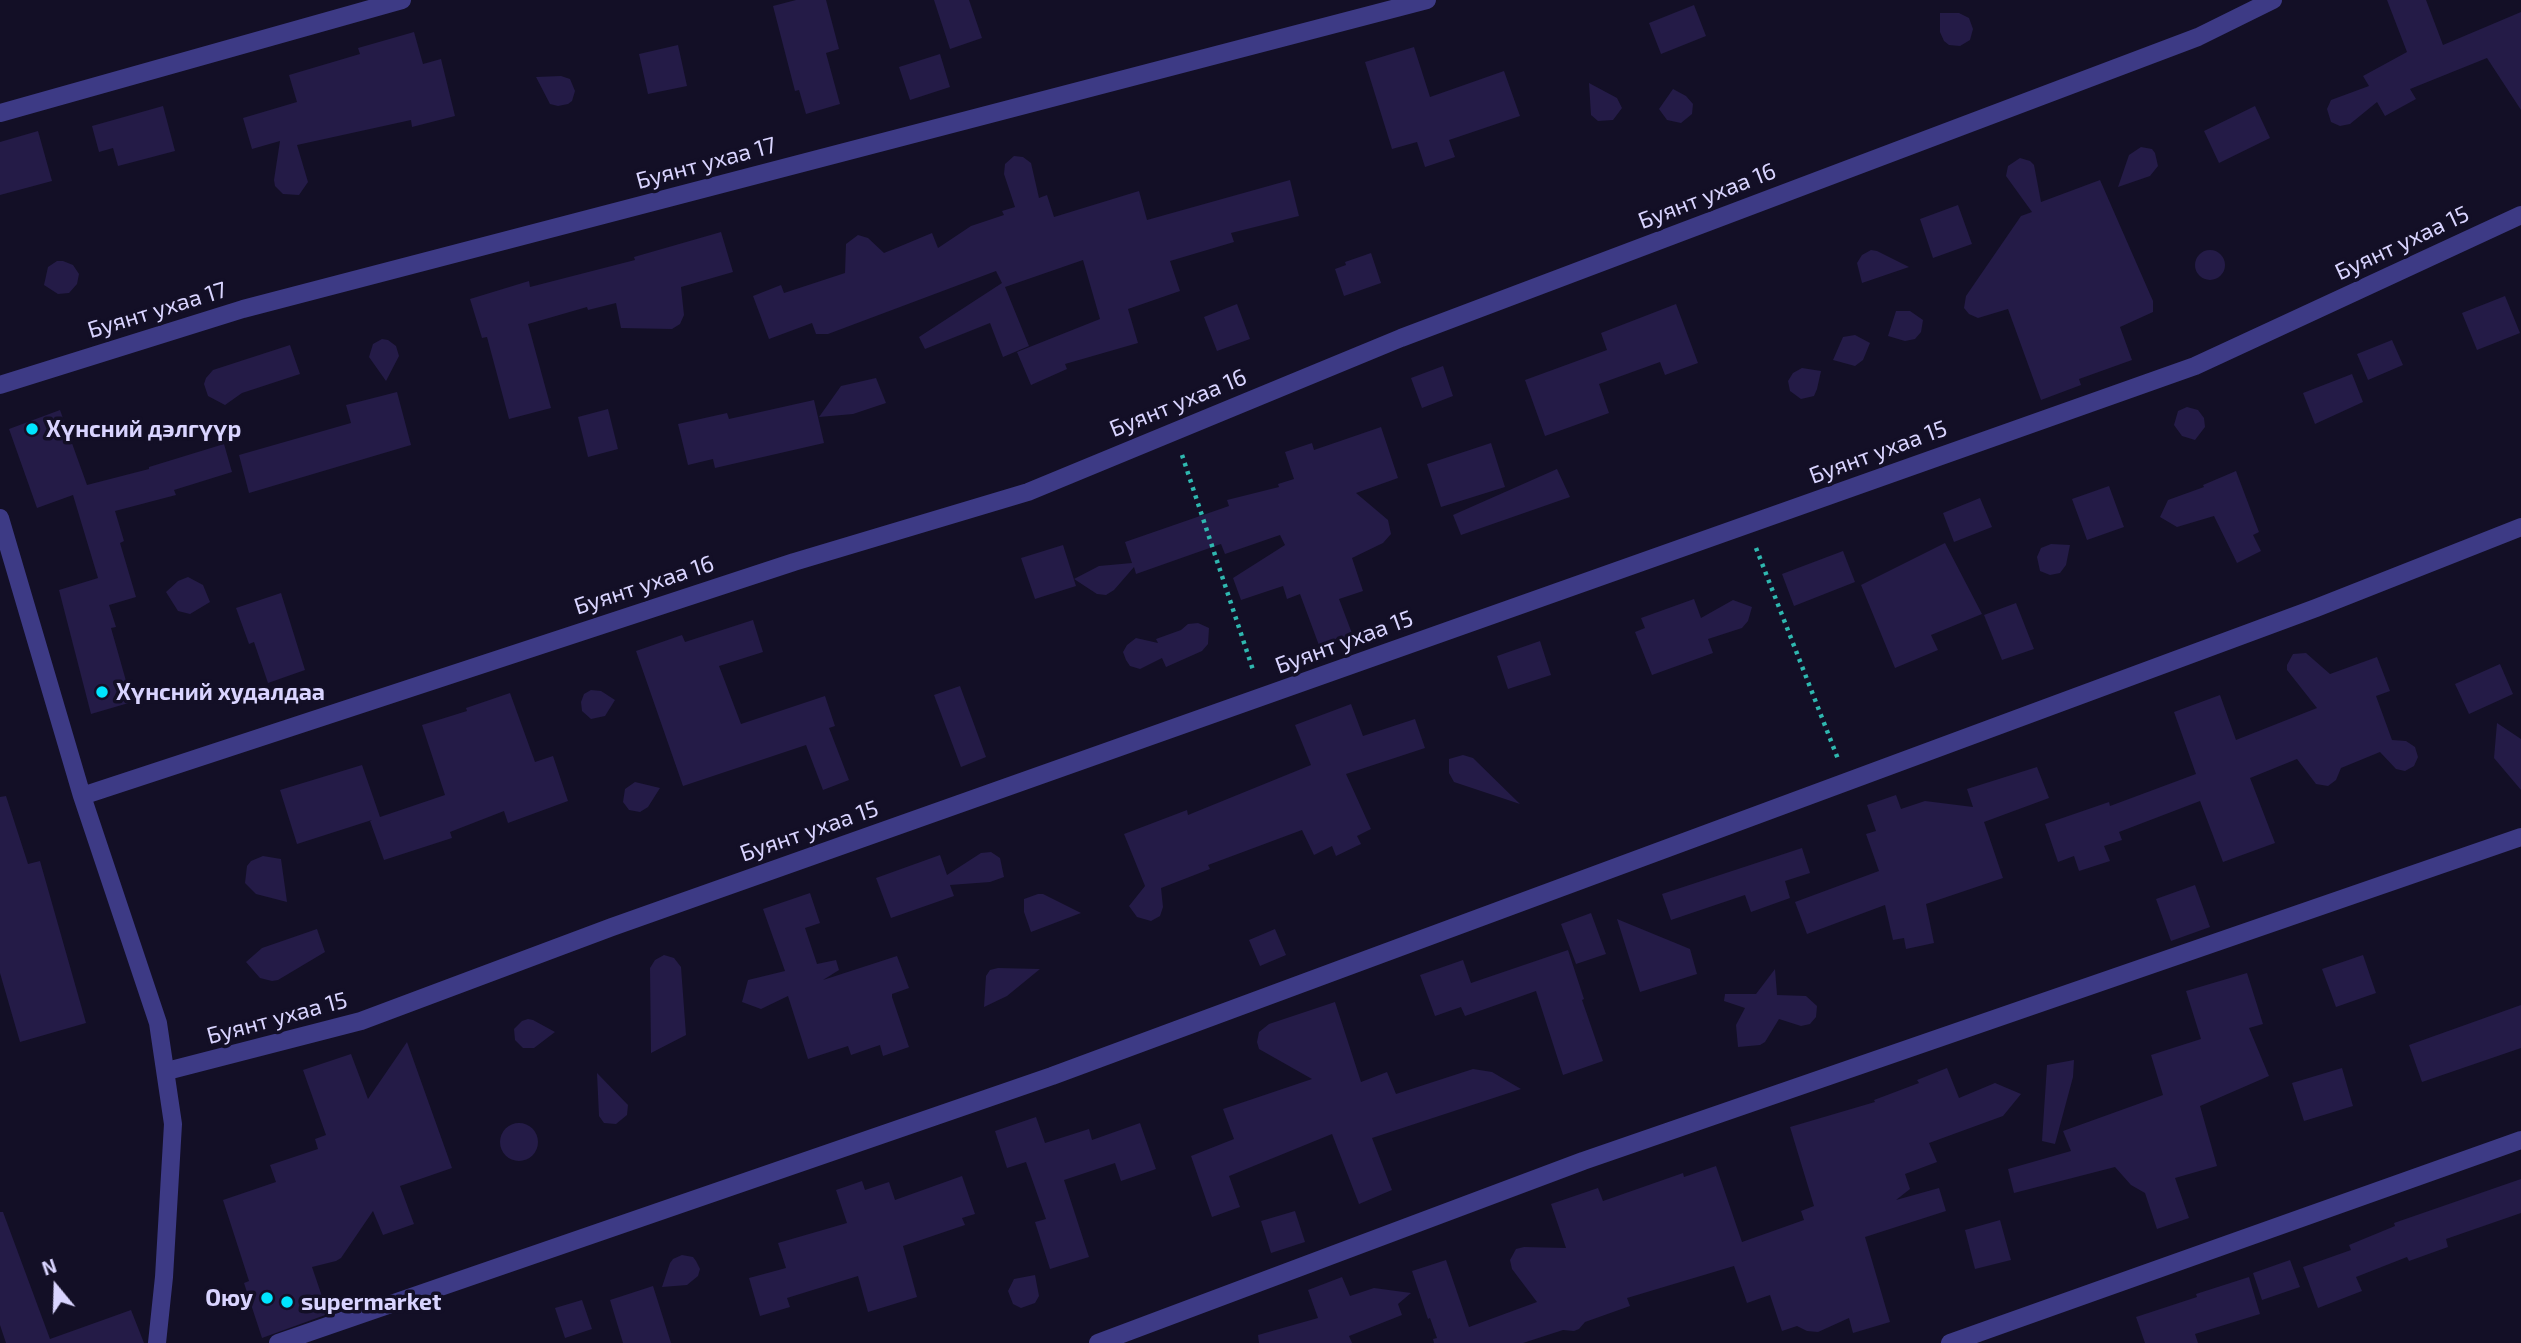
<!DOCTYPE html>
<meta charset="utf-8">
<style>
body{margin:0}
#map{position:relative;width:2521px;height:1343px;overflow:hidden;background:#130f26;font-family:"Exo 2",sans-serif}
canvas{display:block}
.north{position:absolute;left:21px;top:1252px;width:70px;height:70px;-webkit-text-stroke:5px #130f26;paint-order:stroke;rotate:341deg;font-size:19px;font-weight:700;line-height:28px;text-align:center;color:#d9d4ff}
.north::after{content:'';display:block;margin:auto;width:24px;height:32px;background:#d9d4ff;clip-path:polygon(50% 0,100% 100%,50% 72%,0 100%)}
</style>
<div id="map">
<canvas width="2521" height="1343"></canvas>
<div class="north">N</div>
</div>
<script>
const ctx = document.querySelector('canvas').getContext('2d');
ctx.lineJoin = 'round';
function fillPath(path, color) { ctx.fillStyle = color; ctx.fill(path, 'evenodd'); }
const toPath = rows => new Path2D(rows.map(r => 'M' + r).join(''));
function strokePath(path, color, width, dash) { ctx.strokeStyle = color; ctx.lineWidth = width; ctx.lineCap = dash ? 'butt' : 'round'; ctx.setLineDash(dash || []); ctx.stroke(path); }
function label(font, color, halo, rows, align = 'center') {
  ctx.font = font + ' "Exo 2",sans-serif'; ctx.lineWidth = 7; ctx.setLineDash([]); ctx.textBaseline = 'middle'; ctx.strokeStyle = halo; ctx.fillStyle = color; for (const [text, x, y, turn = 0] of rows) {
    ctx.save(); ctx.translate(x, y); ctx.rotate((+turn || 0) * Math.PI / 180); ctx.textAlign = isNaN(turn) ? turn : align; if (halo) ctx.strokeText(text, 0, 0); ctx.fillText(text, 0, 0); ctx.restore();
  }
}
const building = toPath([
 [796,0,826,0,839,49,826,53,840,104,806,114,799,90,795,91,773,6],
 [934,0,969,0,982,38,950,49],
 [2387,0,2426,0,2443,45,2521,12,2521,110,2487,58,2410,89,2416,99,2385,116,2377,102,2350,124,2340,126,2331,122,2327,109,2331,100,2369,86,2363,76,2407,52],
 [1694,5,1706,36,1661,54,1649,23],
 [1940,13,1959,13,1969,18,1973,29,1970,40,1960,46,1949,45,1944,41,1940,32],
 [414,32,423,64,441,59,455,116,412,127,411,120,297,145,308,182,299,195,283,194,275,186,274,180,280,141,252,149,243,118,297,102,289,75,360,54,358,48],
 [678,45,687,86,648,94,639,54],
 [1414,47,1430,97,1504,71,1520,116,1449,140,1455,157,1425,167,1417,142,1392,149,1365,62],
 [940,54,950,87,910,100,899,67],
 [561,76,570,79,575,91,572,101,568,104,558,106,550,104,536,77],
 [1589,83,1617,98,1622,108,1613,120,1598,121,1591,115],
 [1673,89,1686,96,1693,104,1692,114,1681,123,1667,120,1659,109],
 [163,106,175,151,118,166,113,148,99,152,92,126],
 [2255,106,2270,138,2219,163,2204,131],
 [38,131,52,181,0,195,0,142],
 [2141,147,2152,149,2155,153,2158,166,2150,176,2118,187,2129,155],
 [1014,156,1023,157,1031,163,1039,198,1047,195,1054,217,1139,191,1147,220,1290,180,1299,216,1231,233,1234,242,1170,261,1180,291,1128,309,1138,343,1065,364,1067,369,1031,385,1017,352,1100,319,1083,260,1005,287,1029,346,1003,357,990,323,925,349,919,337,1002,283,996,271,828,334,816,334,812,323,769,339,753,296,781,285,784,293,845,273,846,244,858,235,868,238,884,253,932,233,938,248,971,226,1004,215,1002,211,1015,207,1004,174,1005,164],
 [2020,158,2030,161,2034,165,2041,202,2100,180,2153,301,2153,312,2120,327,2132,360,2079,379,2081,385,2041,400,2008,309,1978,318,1969,314,1964,308,1966,296,2021,216,2032,212,2006,176,2008,166],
 [1958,205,1972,244,1933,258,1920,219],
 [721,232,733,272,681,287,684,315,680,324,672,329,621,328,616,303,588,310,587,307,528,324,551,408,509,419,487,337,482,338,470,299,529,281,530,287,635,260,634,257],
 '2195 265a15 15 0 1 1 30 0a15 15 0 1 1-30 0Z',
 [1871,250,1877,251,1909,267,1862,283,1857,263,1862,255],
 [1371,253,1381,283,1344,296,1335,269,1346,265,1345,262],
 [57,261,63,261,73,265,79,274,77,284,69,293,58,294,44,285,48,267],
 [2505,296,2520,333,2477,350,2462,313],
 [1237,304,1250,339,1217,351,1204,317],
 [1676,304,1698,363,1665,375,1660,362,1599,384,1609,413,1545,436,1525,380,1607,350,1601,333],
 [1896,311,1910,311,1923,320,1921,332,1915,339,1905,341,1888,336],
 [1855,335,1870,343,1863,360,1855,366,1833,360,1843,337],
 [382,339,388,340,396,346,399,356,386,381,369,357,373,344],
 [2392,340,2403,365,2368,380,2357,354],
 [290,345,300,374,242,393,225,405,208,396,204,384,206,378,213,370],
 [1443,366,1453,396,1422,408,1411,378],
 [1802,368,1821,371,1817,389,1814,396,1801,399,1790,391,1788,381,1793,373],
 [2352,374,2363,402,2315,424,2303,393],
 [876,378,886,403,853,414,819,417,841,386],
 [397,392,411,445,249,493,239,455,351,423,346,405],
 [814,400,824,443,715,468,713,459,688,465,678,424,727,413,729,419],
 [2187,407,2198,410,2204,418,2205,427,2195,440,2182,436,2174,425,2178,411],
 [608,409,618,449,588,457,578,417],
 [60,410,87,485,149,469,149,467,224,444,232,472,174,490,176,495,115,511,124,541,120,543,136,597,109,605,116,627,111,628,132,702,91,714,59,590,98,578,73,495,37,508,9,429],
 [1381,427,1398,478,1356,493,1388,520,1391,534,1383,543,1352,558,1363,591,1339,599,1353,636,1320,648,1300,594,1287,599,1283,586,1241,600,1233,578,1285,545,1280,535,1225,554,1221,544,1136,574,1134,567,1114,590,1106,595,1097,594,1074,579,1099,566,1132,563,1125,542,1229,506,1227,500,1279,487,1278,484,1294,479,1285,452,1312,443,1314,450],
 [1491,443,1505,487,1441,507,1427,464],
 [1557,469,1570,497,1461,535,1453,515],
 [2236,471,2259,532,2253,535,2261,551,2237,563,2214,516,2177,527,2160,517,2168,500,2204,487,2203,485],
 [2109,486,2124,527,2087,540,2072,499],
 [1980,498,1992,527,1954,542,1943,513],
 [1945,543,1982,614,1931,635,1938,650,1895,668,1861,585],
 [2051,544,2070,545,2066,565,2060,573,2050,575,2040,571,2037,557,2041,548],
 [1063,545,1076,586,1035,599,1021,558],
 [1843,551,1855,582,1794,606,1782,574],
 [188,577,203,585,210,602,190,614,178,611,166,592,178,581],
 [281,593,305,670,268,683,254,642,249,644,236,608],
 [1694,599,1701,618,1733,600,1752,607,1748,621,1742,628,1708,639,1713,653,1652,675,1635,632,1645,628,1641,618],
 [2016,603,2034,649,2002,660,1984,615],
 [753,620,763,652,719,666,741,724,825,696,835,726,829,728,849,780,823,790,806,745,683,786,636,651,682,635,685,642],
 [1198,623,1209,628,1208,644,1202,651,1166,667,1162,658,1140,669,1130,666,1126,660,1123,652,1127,645,1136,638,1158,643,1156,639,1181,630,1188,624],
 [1540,641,1551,675,1508,689,1497,656],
 [2306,653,2330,674,2377,657,2390,691,2376,696,2392,740,2406,741,2415,747,2418,757,2414,766,2405,771,2396,769,2380,752,2341,768,2336,780,2328,786,2316,784,2297,759,2250,778,2275,843,2223,862,2200,801,2119,832,2122,840,2104,846,2110,861,2079,871,2074,856,2058,862,2045,824,2109,802,2110,806,2196,774,2174,712,2220,695,2236,740,2317,708,2287,670,2287,665,2293,654],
 [2500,664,2513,694,2469,714,2455,684],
 [960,686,986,757,961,767,934,695],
 [591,690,601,691,615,700,605,716,591,719,582,711,581,702,584,694],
 [510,693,535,762,553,756,568,801,508,823,504,811,450,832,452,838,384,860,370,821,372,820,297,844,280,790,362,765,380,817,445,795,422,725,467,711,466,708],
 [1351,704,1363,736,1415,719,1425,748,1346,774,1371,829,1357,836,1361,844,1336,856,1332,846,1314,855,1302,830,1208,865,1210,869,1161,888,1163,907,1160,916,1151,921,1137,917,1129,906,1145,886,1124,834,1187,810,1188,815,1311,765,1295,725],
 [2497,723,2521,739,2521,790,2494,758],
 [1463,755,1473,758,1520,804,1454,782,1449,773,1449,759],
 [2037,767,2049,798,1984,822,2003,878,1926,904,1934,943,1906,949,1904,938,1893,940,1885,905,1807,934,1795,902,1879,871,1866,834,1876,831,1867,805,1896,795,1901,809,1925,801,1973,807,1967,789],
 [635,782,660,788,648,807,640,812,629,810,623,802,625,789],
 [6,796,28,864,40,861,86,1023,20,1042,0,973,0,797],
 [1802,848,1810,873,1785,881,1790,898,1751,912,1745,895,1671,920,1662,894],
 [991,852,1000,858,1004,877,990,882,950,885,954,896,891,918,876,878,940,855,947,875,981,853],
 [263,856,281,859,287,902,256,894,245,883,247,866,251,861],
 [2195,885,2210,927,2171,941,2156,899],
 [810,893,820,923,805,928,817,964,836,960,839,970,823,980,897,956,909,988,892,994,892,997,909,1047,883,1056,880,1045,851,1055,848,1046,808,1059,788,996,761,1009,742,1002,748,980,785,971,763,909],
 [1038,894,1043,894,1081,913,1031,932,1024,912,1024,899],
 [1591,913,1606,954,1576,964,1561,924],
 [1617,919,1690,949,1697,974,1640,992],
 [317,929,325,952,278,980,272,981,260,978,246,962,262,948],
 [1275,929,1286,955,1260,966,1249,940],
 [1568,950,1584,999,1582,1000,1603,1061,1563,1075,1536,991,1465,1016,1461,1007,1435,1016,1420,975,1463,960,1471,983],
 [664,955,674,958,681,967,686,1035,651,1053,650,968,655,960],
 [2363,955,2376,993,2336,1007,2322,969],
 [998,968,1040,969,1007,996,984,1007,986,976,990,970],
 [1775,969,1777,995,1806,996,1817,1006,1816,1017,1810,1024,1801,1026,1779,1019,1765,1042,1760,1045,1738,1047,1736,1025,1745,1008,1724,1001,1725,994,1756,994],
 [2247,973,2263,1024,2249,1028,2269,1076,2200,1106,2217,1166,2175,1178,2189,1218,2157,1229,2145,1193,2131,1185,2115,1167,2014,1193,2008,1169,2071,1151,2063,1131,2163,1095,2151,1055,2201,1039,2186,991],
 [1335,1002,1361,1082,1387,1072,1396,1094,1473,1069,1492,1072,1521,1089,1372,1138,1392,1190,1359,1204,1332,1134,1229,1176,1240,1207,1212,1217,1191,1156,1234,1139,1223,1109,1312,1079,1259,1049,1257,1042,1259,1032,1269,1024],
 [2521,1005,2521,1048,2422,1082,2409,1045],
 [528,1019,533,1020,555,1032,534,1048,523,1048,515,1040,514,1029,522,1021],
 [407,1042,452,1168,400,1186,414,1224,383,1235,373,1211,341,1258,336,1261,312,1267,328,1314,262,1338,244,1283,249,1281,223,1200,276,1182,270,1165,318,1149,315,1139,326,1135,303,1070,351,1054,368,1099],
 [2074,1060,2073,1077,2055,1144,2042,1141,2047,1065],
 [1947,1068,1959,1098,1995,1083,2021,1094,2003,1116,1929,1143,1937,1162,1905,1174,1910,1189,1896,1200,1939,1188,1946,1211,1865,1237,1890,1322,1853,1333,1849,1318,1818,1332,1807,1331,1797,1326,1782,1331,1770,1295,1747,1303,1734,1266,1627,1298,1630,1306,1585,1322,1579,1329,1574,1331,1563,1330,1523,1343,1434,1343,1433,1339,1437,1338,1430,1318,1428,1319,1412,1271,1446,1260,1469,1327,1537,1302,1512,1269,1510,1260,1516,1249,1524,1247,1566,1248,1551,1204,1598,1188,1603,1201,1683,1173,1684,1177,1716,1166,1742,1242,1804,1220,1801,1211,1814,1206,1790,1127,1875,1102,1874,1100,1919,1083,1917,1080],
 [2342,1068,2353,1106,2304,1121,2292,1083],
 [597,1073,628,1105,627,1115,616,1124,604,1123,599,1116],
 [1036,1117,1045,1143,1089,1129,1092,1140,1140,1123,1156,1169,1121,1181,1115,1163,1064,1180,1089,1257,1050,1269,1035,1222,1046,1219,1026,1162,1007,1168,995,1131],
 '500 1142a19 19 0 1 1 38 0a19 19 0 1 1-38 0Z',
 [962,1176,975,1214,962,1218,965,1225,903,1246,917,1297,868,1312,858,1276,787,1298,790,1307,760,1316,749,1278,786,1268,778,1243,847,1223,836,1190,862,1181,865,1190,889,1182,895,1200],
 [2521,1179,2521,1213,2446,1239,2448,1247,2409,1261,2407,1257,2356,1277,2362,1291,2318,1308,2303,1267,2351,1250,2349,1245,2395,1226,2394,1223],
 [1295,1211,1305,1242,1271,1253,1261,1221],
 [0,1212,3,1212,50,1339,131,1310,144,1343,6,1343,0,1325],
 [2000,1220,2011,1260,1975,1269,1965,1230],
 [682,1255,693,1257,696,1261,700,1269,698,1276,687,1285,662,1287,670,1263,673,1259],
 [2290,1260,2300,1287,2262,1300,2253,1273],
 [1035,1275,1039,1296,1035,1303,1021,1308,1013,1304,1008,1291,1014,1279],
 [1342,1277,1350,1296,1374,1288,1411,1293,1398,1304,1402,1315,1349,1336,1352,1343,1259,1343,1258,1335,1318,1318,1308,1290],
 [2249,1277,2260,1314,2195,1334,2198,1343,2145,1343,2136,1317,2197,1297,2196,1294],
 [653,1286,671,1343,623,1343,610,1300],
 [582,1300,592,1329,565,1338,555,1308]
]);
const path = toPath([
 [1182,455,1254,673],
 [1756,548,1838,759]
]);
const street = toPath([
 [0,113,402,0],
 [0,385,243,309,1427,0],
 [0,518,82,796,158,1023,173,1124,164,1277,157,1343],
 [82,796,794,562,1028,492,1401,338,2198,37,2273,0],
 [167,1071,361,1021,612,927,2195,366,2521,215],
 [278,1343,1052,1076,2316,608,2521,527],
 [1098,1343,1583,1161,2521,837],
 [1950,1343,2521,1140]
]);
const markers = [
 [32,429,7,"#00e5ff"],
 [102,692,7,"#00e5ff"],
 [267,1298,7,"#00e5ff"],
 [287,1302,7,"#00e5ff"]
];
const streetNames = [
 ["Буянт ухаа 17",706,163,-15],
 ["Буянт ухаа 16",1707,196,-21],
 ["Буянт ухаа 15",2402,243,-25],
 ["Буянт ухаа 17",157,310,-17],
 ["Буянт ухаа 16",1178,403,-22],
 ["Буянт ухаа 15",1878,452,-20],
 ["Буянт ухаа 16",644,585,-18],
 ["Буянт ухаа 15",1344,642,-20],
 ["Буянт ухаа 15",809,831,-19],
 ["Буянт ухаа 15",277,1018,-15]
];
const poiNames = [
 ["Хүнсний дэлгүүр",46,429],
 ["Хүнсний худалдаа",116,692],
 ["Оюу",253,1298,"right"],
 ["supermarket",301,1302]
];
fillPath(building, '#241b47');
strokePath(path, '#2fb8b0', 4.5, [3.5, 5]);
strokePath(street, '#3d3a85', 18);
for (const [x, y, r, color] of markers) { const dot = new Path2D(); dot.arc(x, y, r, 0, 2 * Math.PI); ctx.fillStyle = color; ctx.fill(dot); strokePath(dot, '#130f26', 2.5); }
label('23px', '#d9d4ff', '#130f26', streetNames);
label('bold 23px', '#d9d4ff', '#130f26', poiNames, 'left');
</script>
